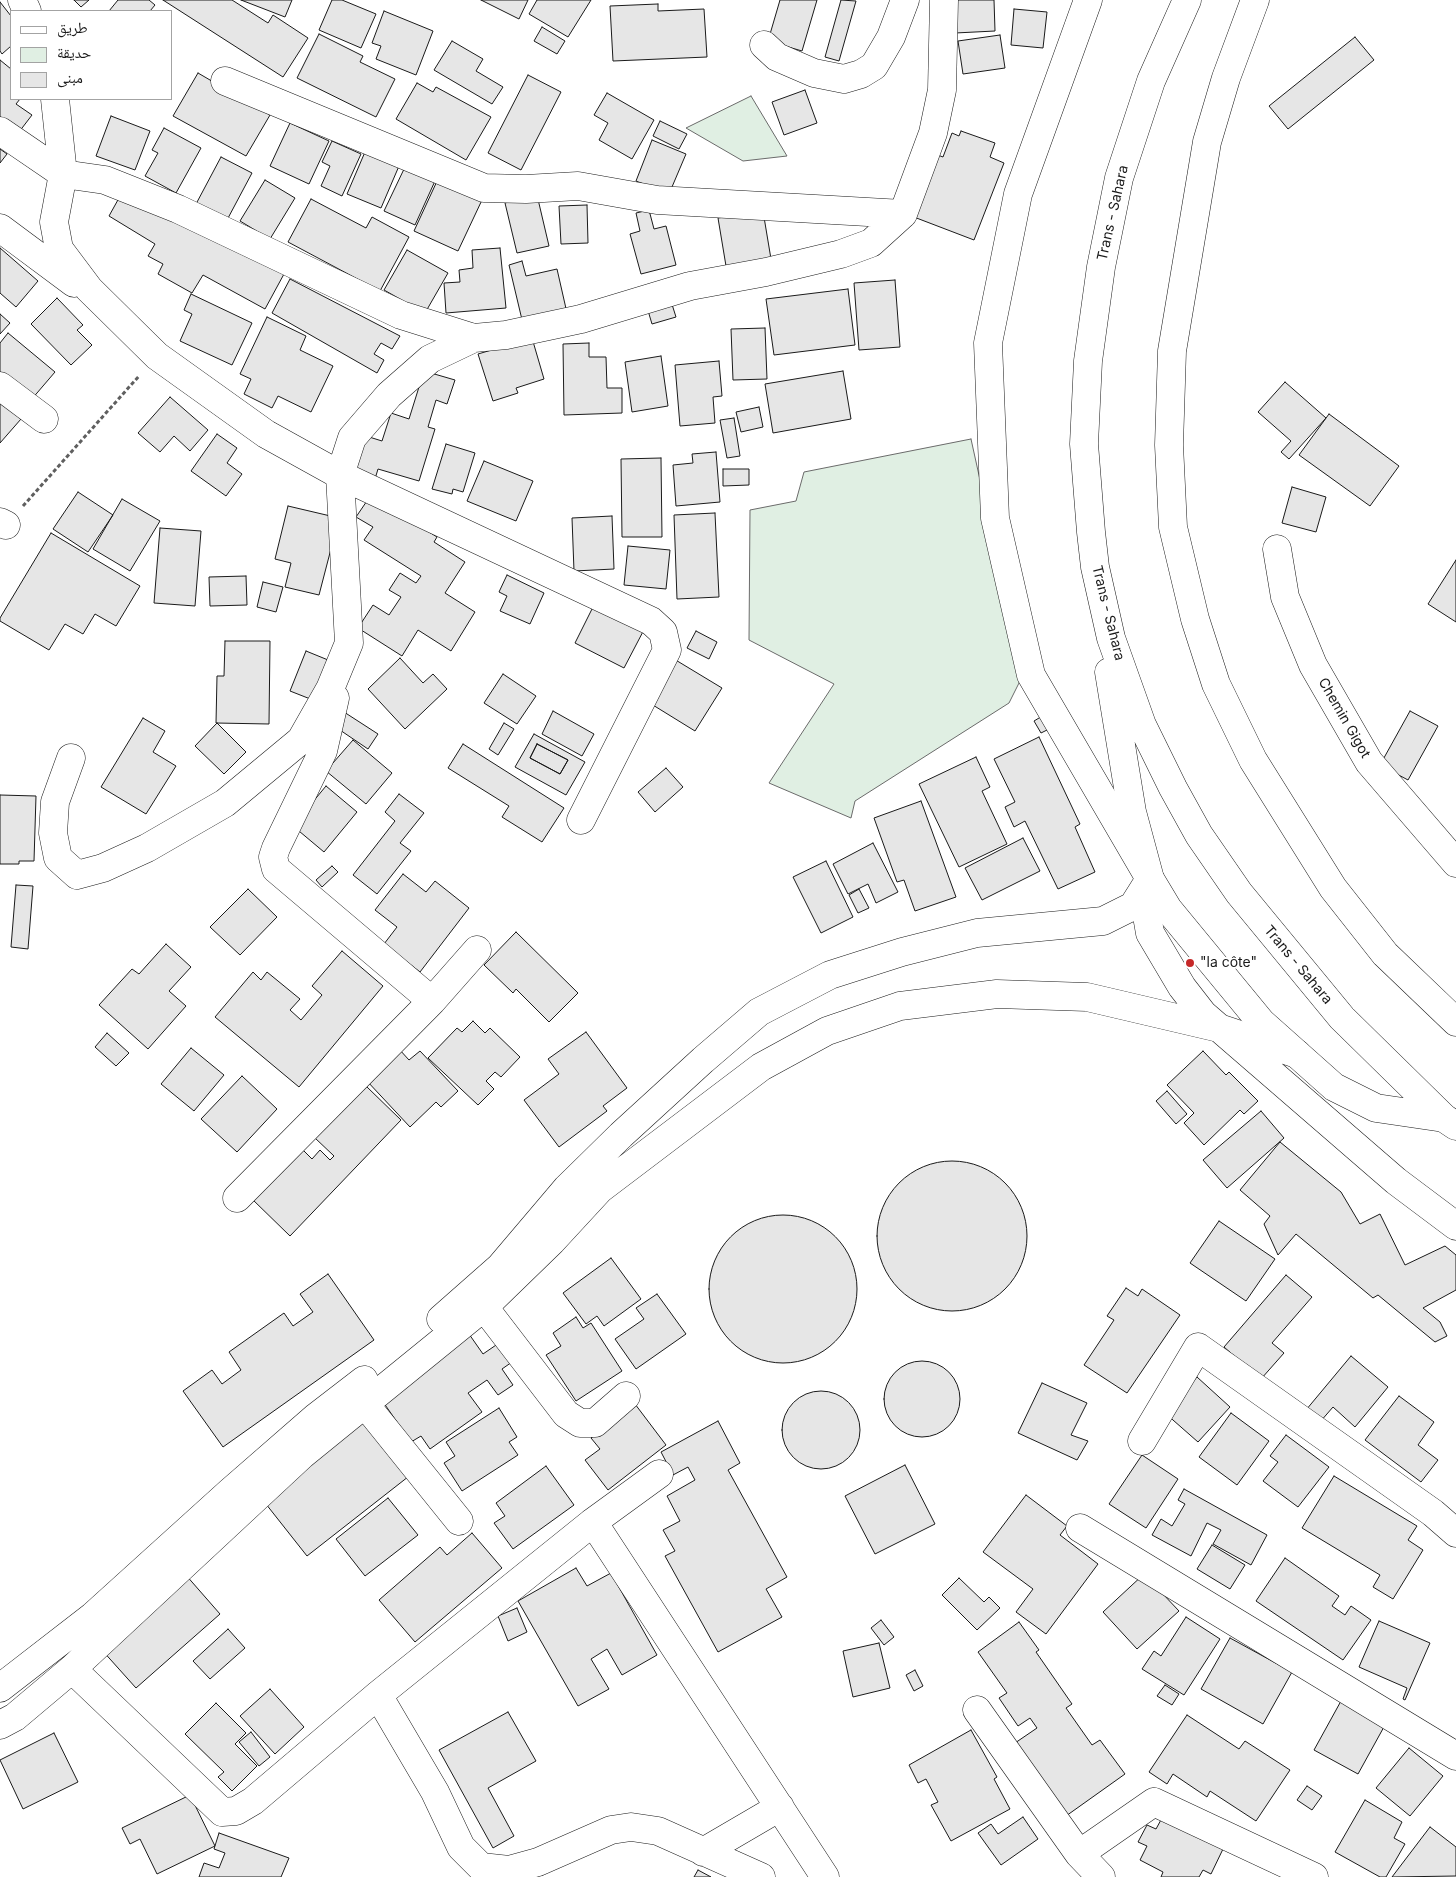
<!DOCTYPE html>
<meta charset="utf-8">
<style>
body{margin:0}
#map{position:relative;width:1456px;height:1877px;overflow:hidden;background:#fff;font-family:Inter,"Noto Naskh Arabic",sans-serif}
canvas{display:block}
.legend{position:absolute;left:10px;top:10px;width:162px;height:90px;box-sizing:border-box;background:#fff;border:1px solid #a3a3a3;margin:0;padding:6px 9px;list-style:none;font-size:15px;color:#1a1a1a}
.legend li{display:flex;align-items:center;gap:10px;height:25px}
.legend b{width:25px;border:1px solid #a3a3a3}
</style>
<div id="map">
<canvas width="1456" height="1877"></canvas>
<ul class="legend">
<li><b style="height:6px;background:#fff"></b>طريق</li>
<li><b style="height:14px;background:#e0efe3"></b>حديقة</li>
<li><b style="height:14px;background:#e6e6e6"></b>مبنى</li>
</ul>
</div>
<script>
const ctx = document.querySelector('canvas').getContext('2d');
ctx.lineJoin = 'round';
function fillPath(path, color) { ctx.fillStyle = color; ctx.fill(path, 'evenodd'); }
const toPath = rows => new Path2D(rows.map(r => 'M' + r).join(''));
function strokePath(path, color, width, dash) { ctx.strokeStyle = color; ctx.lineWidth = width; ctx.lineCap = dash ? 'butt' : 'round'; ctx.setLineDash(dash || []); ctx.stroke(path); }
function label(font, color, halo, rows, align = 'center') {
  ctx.font = font + ' Inter,sans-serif'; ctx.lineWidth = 4; ctx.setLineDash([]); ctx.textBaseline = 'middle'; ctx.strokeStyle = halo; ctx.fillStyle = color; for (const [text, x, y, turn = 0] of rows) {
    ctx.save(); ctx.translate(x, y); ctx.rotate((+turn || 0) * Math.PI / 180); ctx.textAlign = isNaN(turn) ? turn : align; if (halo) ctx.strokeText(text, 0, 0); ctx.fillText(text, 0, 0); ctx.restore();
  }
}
const green = toPath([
 [751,96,787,156,743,161,686,128,751,96],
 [971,439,1023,675,1009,703,855,801,851,818,769,783,834,684,749,640,750,510,796,501,804,472,971,439]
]);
const building = toPath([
 [74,0,89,0,81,7,74,0],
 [118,0,149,0,155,5,150,11,109,11,118,0],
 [163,0,232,0,268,23,273,15,308,38,283,77,163,0],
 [241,0,292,0,285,17,241,0],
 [332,0,342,0,376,14,361,48,319,30,332,0],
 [481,0,528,0,519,19,481,0],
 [537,0,591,0,568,37,529,14,537,0],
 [780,0,817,0,802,51,768,41,780,0],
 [841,0,856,1,839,61,825,57,841,0],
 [953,0,994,0,995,31,955,33,953,0],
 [0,2,11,16,11,46,2,54,0,51,0,2],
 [658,4,658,11,704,9,707,57,613,61,610,6,658,4],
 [1014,9,1047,12,1043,48,1011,45,1014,9],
 [384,11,433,31,416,75,376,59,381,46,372,43,384,11],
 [542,27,565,41,557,54,534,41,542,27],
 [319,34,363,56,360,62,395,79,376,117,297,78,319,34],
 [1000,35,1005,68,963,74,958,41,1000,35],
 [1355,37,1374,60,1288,129,1269,106,1355,37],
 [452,41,483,59,476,71,503,87,492,104,434,70,452,41],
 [0,60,11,69,11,99,20,99,16,104,32,115,19,132,0,117,0,60],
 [198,73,270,115,246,156,173,116,198,73],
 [528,75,561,92,521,170,488,153,528,75],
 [417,83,433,92,436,87,491,117,466,160,396,119,417,83],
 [805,90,817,123,784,135,772,102,805,90],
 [607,93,654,120,632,159,599,140,608,123,594,115,607,93],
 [111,116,150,131,135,170,96,156,111,116],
 [660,121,687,134,679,149,653,136,660,121],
 [290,123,329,141,309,184,270,166,290,123],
 [164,128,201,148,176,193,145,176,158,153,152,150,164,128],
 [961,131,995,143,990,157,1004,163,974,240,906,214,930,152,943,157,952,133,959,136,961,131],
 [652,140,686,154,669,194,636,181,652,140],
 [332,141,361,154,342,196,321,186,330,166,322,162,332,141],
 [0,149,7,154,0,163,0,149],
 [365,152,399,166,381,208,347,194,365,152],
 [221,157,252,173,227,220,196,204,221,157],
 [405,167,435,181,415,225,384,211,405,167],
 [438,179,482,200,458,251,414,231,438,179],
 [265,180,295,198,270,239,240,221,265,180],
 [124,189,284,274,265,309,203,275,192,293,158,274,163,264,148,256,155,244,109,216,124,189],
 [537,195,549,246,517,253,505,203,537,195],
 [311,199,366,228,372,217,409,237,380,291,288,242,311,199],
 [587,205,588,243,561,244,559,206,587,205],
 [649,210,654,229,666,226,676,265,641,274,630,234,640,231,636,213,649,210],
 [763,211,771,259,726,266,718,218,763,211],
 [0,248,38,281,16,307,0,293,0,248],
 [500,248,506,308,446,313,444,283,460,282,459,270,473,268,472,250,500,248],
 [407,250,448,273,425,313,384,290,407,250],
 [522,261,526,276,557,269,567,313,523,324,509,265,522,261],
 [290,279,400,336,392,349,381,343,374,354,384,360,377,373,272,313,290,279],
 [895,280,900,347,859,350,854,283,895,280],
 [848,289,855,345,774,355,766,299,848,289],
 [191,294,252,323,232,365,180,341,192,314,184,310,191,294],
 [57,298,83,325,77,330,92,345,71,365,31,324,57,298],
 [670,298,676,317,652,324,646,304,670,298],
 [0,314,10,323,0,334,0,314],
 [267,317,306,336,300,350,333,366,311,412,278,396,272,408,244,394,251,379,240,374,267,317],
 [765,328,767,379,733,380,731,329,765,328],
 [8,333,55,372,31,400,0,374,0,343,8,333],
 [532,338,544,379,516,388,518,393,493,401,478,354,532,338],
 [589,343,589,357,606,357,607,388,622,388,622,413,564,415,563,344,589,343],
 [661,356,668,406,632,412,625,362,661,356],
 [719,361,722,396,713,397,715,423,680,426,675,365,719,361],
 [424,371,455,380,447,404,436,400,428,427,435,429,419,481,378,469,375,479,355,473,366,436,382,441,391,413,409,419,424,371],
 [843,371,851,419,773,433,765,384,843,371],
 [1285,382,1326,418,1289,459,1281,452,1291,441,1258,412,1285,382],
 [170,397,208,430,190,451,174,436,160,452,138,433,170,397],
 [0,401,21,419,0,443,0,401],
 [759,407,763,427,741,432,736,412,759,407],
 [1329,414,1399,466,1370,506,1299,455,1329,414],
 [734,418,740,456,727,458,720,420,734,418],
 [217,434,237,448,227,463,242,474,226,496,191,471,217,434],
 [446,444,475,453,463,492,453,489,452,494,432,489,446,444],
 [716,452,720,502,676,506,673,465,693,463,692,454,716,452],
 [661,458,662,537,622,537,621,459,661,458],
 [484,461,533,481,516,521,467,501,484,461],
 [723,469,749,469,749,485,723,486,723,469],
 [1292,487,1326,497,1316,532,1282,523,1292,487],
 [78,492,113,515,88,552,53,529,78,492],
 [371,495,437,537,434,542,465,562,445,593,475,612,451,651,418,630,402,656,358,628,373,605,389,615,401,597,389,590,400,573,416,583,421,576,364,540,373,527,356,517,371,495],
 [122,499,160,521,130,571,93,549,122,499],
 [288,506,339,518,319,595,285,587,291,563,275,559,288,506],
 [715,513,719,597,677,599,674,515,715,513],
 [612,516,614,569,574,571,572,518,612,516],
 [160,528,201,531,195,606,154,603,160,528],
 [51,533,140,586,116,626,95,614,83,634,65,624,49,650,0,621,0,618,51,533],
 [628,546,670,550,666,589,624,585,628,546],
 [1456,560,1456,622,1428,604,1456,560],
 [507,575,544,593,530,624,500,611,507,596,499,592,507,575],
 [246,576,247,605,210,606,209,577,246,576],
 [263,582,283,587,276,612,257,607,263,582],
 [597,599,647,624,624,668,575,643,597,599],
 [696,631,717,642,709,659,687,648,696,631],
 [225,641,270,641,269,724,216,723,217,676,224,676,225,641],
 [306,651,333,662,318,702,290,691,306,651],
 [400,658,423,683,433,674,447,689,405,729,368,689,400,658],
 [674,659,722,688,695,731,648,702,674,659],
 [503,674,536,696,517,724,484,703,503,674],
 [553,711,594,734,582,756,542,734,553,711],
 [1410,711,1438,726,1408,780,1380,765,1410,711],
 [344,712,378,734,368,749,334,726,344,712],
 [1044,715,1051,728,1041,733,1034,721,1044,715],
 [143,718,165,731,153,752,176,766,146,814,101,787,143,718],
 [217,723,246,752,224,774,195,746,217,723],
 [504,723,514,729,498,755,489,749,504,723],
 [534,734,585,762,566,795,515,767,534,734],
 [537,744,568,760,560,774,530,758,537,744],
 [1039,737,1080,824,1075,827,1095,872,1058,889,1025,821,1014,827,1005,807,1015,802,994,759,1039,737],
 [353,740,392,773,366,804,326,771,353,740],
 [463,744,564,808,542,842,502,817,509,806,448,768,463,744],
 [537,744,568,760,560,774,530,758,537,744],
 [976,757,990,787,982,791,1007,844,959,867,919,784,976,757],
 [666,768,683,787,655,812,638,792,666,768],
 [326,786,357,812,324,852,293,826,326,786],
 [399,794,424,813,400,843,411,851,377,894,353,875,395,821,385,812,399,794],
 [0,795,36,796,34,861,19,861,19,864,0,864,0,795],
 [921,801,956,897,915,911,904,880,897,882,874,818,921,801],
 [1023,838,1040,871,982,900,965,868,1023,838],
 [873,843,898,892,876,903,868,884,848,894,833,864,873,843],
 [826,861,853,917,821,933,793,877,826,861],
 [332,866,338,872,322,887,316,880,332,866],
 [403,874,426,892,435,881,469,908,420,972,384,944,397,927,375,910,403,874],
 [16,885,33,886,28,949,11,947,16,885],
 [248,889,277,917,240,955,210,927,248,889],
 [859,889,869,908,858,913,849,895,859,889],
 [516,932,578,993,549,1022,516,989,513,993,484,965,516,932],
 [166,944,191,967,169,991,186,1006,148,1049,99,1005,132,969,139,974,166,944],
 [342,951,383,986,299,1087,215,1017,253,972,261,980,267,972,300,999,290,1010,301,1020,322,995,312,986,342,951],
 [473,1021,485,1033,490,1028,520,1057,501,1077,495,1072,486,1081,494,1089,478,1105,428,1058,457,1028,462,1032,473,1021],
 [586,1032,627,1088,603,1106,607,1111,559,1147,524,1100,559,1074,548,1059,586,1032],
 [107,1033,129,1053,116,1066,95,1047,107,1033],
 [191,1048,224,1075,194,1111,161,1084,191,1048],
 [399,1049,409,1060,420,1051,458,1091,441,1107,436,1102,410,1127,366,1080,399,1049],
 [1203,1051,1226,1075,1229,1072,1258,1101,1244,1114,1240,1110,1204,1145,1184,1123,1194,1113,1167,1085,1203,1051],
 [242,1076,277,1109,237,1152,201,1119,242,1076],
 [366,1086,401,1120,290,1236,251,1198,300,1147,312,1159,320,1150,330,1160,334,1156,315,1138,366,1086],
 [1167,1091,1187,1114,1176,1124,1156,1101,1167,1091],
 [1261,1111,1284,1138,1227,1188,1203,1160,1261,1111],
 [1280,1142,1341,1192,1360,1224,1380,1214,1405,1265,1445,1246,1456,1255,1456,1290,1423,1308,1440,1322,1447,1336,1435,1342,1378,1295,1373,1298,1296,1234,1278,1255,1264,1224,1270,1216,1240,1190,1280,1142],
 '877 1236a75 75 0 1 1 150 0a75 75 0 1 1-150 0Z',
 '709 1289a74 74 0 1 1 148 0a74 74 0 1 1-148 0Z',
 [1219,1221,1275,1259,1246,1301,1190,1263,1219,1221],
 [611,1258,641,1299,604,1326,597,1316,586,1324,563,1293,611,1258],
 [328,1274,374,1340,223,1447,183,1391,212,1370,222,1384,241,1370,229,1352,284,1313,293,1326,313,1312,300,1294,328,1274],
 [1286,1275,1312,1297,1272,1343,1284,1353,1261,1379,1224,1347,1286,1275],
 [1126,1288,1138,1296,1142,1289,1180,1315,1127,1393,1084,1365,1114,1320,1107,1316,1126,1288],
 [657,1294,686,1334,636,1369,615,1339,644,1319,636,1308,657,1294],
 [576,1317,583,1328,591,1323,622,1371,576,1401,546,1355,561,1346,553,1333,576,1317],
 [469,1334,483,1354,499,1343,512,1362,502,1369,513,1385,498,1395,487,1380,468,1393,482,1412,430,1449,421,1436,411,1442,381,1399,469,1334],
 [1351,1356,1388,1387,1355,1427,1333,1407,1320,1422,1306,1410,1351,1356],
 '884 1399a38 38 0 1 1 76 0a38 38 0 1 1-76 0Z',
 [1197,1377,1230,1407,1198,1442,1165,1413,1197,1377],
 [1042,1383,1087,1403,1071,1435,1088,1441,1077,1460,1018,1433,1042,1383],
 '782 1430a39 39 0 1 1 78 0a39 39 0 1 1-78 0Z',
 [1399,1396,1434,1422,1418,1445,1438,1460,1421,1482,1365,1440,1399,1396],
 [635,1404,666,1445,608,1490,585,1460,600,1449,591,1438,635,1404],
 [499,1408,517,1437,509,1442,518,1455,462,1491,444,1463,455,1456,446,1442,499,1408],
 [1231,1413,1269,1441,1237,1485,1199,1457,1231,1413],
 [367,1416,413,1473,307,1556,262,1499,367,1416],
 [718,1421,740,1463,728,1470,787,1577,766,1589,782,1617,718,1652,665,1556,675,1551,663,1530,680,1521,667,1496,695,1480,688,1467,673,1475,661,1452,718,1421],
 [1286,1435,1329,1467,1298,1507,1263,1481,1278,1462,1270,1456,1286,1435],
 [1142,1455,1178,1479,1146,1528,1109,1504,1142,1455],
 [905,1465,935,1524,875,1554,845,1496,905,1465],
 [546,1466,574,1505,513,1549,494,1523,505,1516,496,1503,546,1466],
 [1334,1476,1417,1526,1408,1540,1423,1550,1393,1599,1373,1587,1380,1575,1302,1528,1334,1476],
 [1184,1489,1267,1535,1251,1565,1213,1544,1221,1530,1207,1523,1191,1556,1152,1535,1161,1519,1172,1526,1185,1504,1178,1500,1184,1489],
 [1026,1495,1067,1526,1060,1535,1098,1564,1046,1634,1016,1612,1033,1589,983,1552,1026,1495],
 [388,1498,418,1535,365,1576,336,1539,388,1498],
 [472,1533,502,1568,415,1642,379,1600,440,1547,447,1555,472,1533],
 [1212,1545,1245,1565,1230,1589,1197,1569,1212,1545],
 [1285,1558,1339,1596,1332,1606,1345,1615,1351,1606,1371,1620,1343,1660,1256,1601,1285,1558],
 [576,1568,587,1586,611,1573,657,1655,622,1675,607,1649,591,1659,609,1689,578,1706,518,1601,576,1568],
 [185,1574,220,1614,136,1688,101,1649,185,1574],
 [1144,1574,1179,1611,1137,1649,1103,1612,1144,1574],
 [959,1578,984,1602,989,1597,1000,1608,977,1630,942,1595,959,1578],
 [517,1608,527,1632,508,1641,498,1616,517,1608],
 [1186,1617,1220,1639,1184,1695,1142,1669,1154,1651,1161,1656,1186,1617],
 [881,1620,894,1637,884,1645,871,1628,881,1620],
 [1379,1621,1430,1643,1405,1700,1403,1699,1407,1688,1359,1667,1379,1621],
 [1019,1622,1039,1650,1036,1652,1072,1704,1066,1708,1092,1745,1100,1740,1125,1774,1066,1816,1015,1743,1037,1728,1030,1718,1018,1726,999,1698,1007,1693,978,1652,1019,1622],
 [228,1629,245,1648,210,1679,193,1661,228,1629],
 [1230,1638,1292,1672,1263,1724,1201,1689,1230,1638],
 [879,1643,890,1688,853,1697,843,1651,879,1643],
 [915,1670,923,1686,914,1691,906,1675,915,1670],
 [1165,1685,1179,1694,1172,1705,1157,1696,1165,1685],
 [270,1689,304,1727,275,1754,240,1716,270,1689],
 [1341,1701,1385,1725,1358,1774,1314,1750,1341,1701],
 [216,1703,246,1733,235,1744,257,1766,232,1791,218,1777,224,1772,185,1734,216,1703],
 [508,1712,536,1761,488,1788,514,1836,493,1848,439,1750,508,1712],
 [1187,1715,1239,1749,1245,1741,1290,1770,1256,1821,1210,1791,1207,1797,1173,1774,1167,1784,1149,1772,1187,1715],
 [971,1730,997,1777,994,1779,1010,1809,951,1841,931,1805,938,1802,926,1779,918,1783,909,1765,971,1730],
 [251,1732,270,1757,259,1766,239,1742,251,1732],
 [54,1733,78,1782,23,1809,0,1760,54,1733],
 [1409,1748,1443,1776,1410,1816,1376,1788,1409,1748],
 [1307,1786,1322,1796,1312,1810,1297,1800,1307,1786],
 [190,1795,215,1846,157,1874,140,1839,130,1844,122,1828,190,1795],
 [1365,1800,1402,1822,1394,1838,1405,1844,1386,1877,1380,1877,1335,1852,1365,1800],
 [1023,1817,1038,1839,1001,1865,978,1833,991,1824,998,1834,1023,1817],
 [1162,1818,1223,1849,1211,1874,1203,1870,1199,1877,1161,1877,1163,1872,1140,1860,1147,1846,1138,1842,1147,1825,1156,1829,1162,1818],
 [1430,1827,1456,1847,1456,1876,1392,1877,1430,1827],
 [219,1833,289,1858,281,1877,199,1877,204,1863,219,1868,225,1853,214,1849,219,1833],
 [698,1870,711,1877,694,1877,698,1870]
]);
const path = toPath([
 [23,506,139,376]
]);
const minor = toPath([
 [22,0,27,11],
 [1088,0,1018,194,988,343,995,518,1031,675,1150,879,1145,904,1150,933,1182,987,1203,1014,1396,1181,1456,1226],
 [764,45,777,57,814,73,844,79,861,74,874,66,891,37,905,0],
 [225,81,484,188,526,189,578,186,657,200,903,214],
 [55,99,63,174,54,222,59,249,89,289,157,356,266,434,340,475,651,621,663,632,667,650,581,820],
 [0,131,63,174,105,180,178,209,401,315,474,338],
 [0,228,74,283],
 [0,386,44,419],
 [0,522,6,525],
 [1277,549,1285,597,1313,665,1369,762,1456,863],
 [335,698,323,751,276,848,273,857,276,869,432,1001],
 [71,758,55,802,53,833,58,858,77,875,103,868,147,848,225,803,301,740,330,689,349,643,340,475,352,438,389,395,430,359,474,338,506,335,581,319,690,286,766,272,841,254,871,243,903,214,933,133,942,90,944,0],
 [237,1198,432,1001,477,950],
 [484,1307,566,1414,580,1423,595,1423,626,1396],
 [441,1319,500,1267,567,1188,621,1135,703,1060,759,1012,830,975,902,952,977,933,1103,921,1133,906,1150,879],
 [364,1403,459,1521],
 [1142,1441,1198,1347,1433,1513,1456,1533],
 [593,1522,825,1877],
 [1080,1528,1456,1756],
 [72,1669,222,1812,236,1811,253,1801,378,1695,593,1522,659,1474],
 [0,1688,93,1616,230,1492,316,1417,364,1380],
 [378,1695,435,1792,461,1847,481,1867,509,1870,538,1862,611,1830,631,1827,658,1831,761,1877],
 [977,1710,1079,1854,1101,1877],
 [0,1725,15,1717,72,1669,302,1455,484,1307,552,1241,600,1189,761,1067,827,1031,900,1006,997,994,1087,997,1219,1028,1297,1054],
 [703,1852,780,1807],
 [1079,1854,1154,1802,1314,1877]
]);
const highway = toPath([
 [1187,0,1151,81,1119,178,1101,267,1088,361,1084,444,1091,532,1095,567,1111,638,1142,725,1173,788,1199,835,1239,893,1342,1018,1444,1118,1456,1126],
 [1255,0,1226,78,1207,142,1172,351,1169,445,1173,527,1195,619,1216,684,1253,760,1333,888,1385,954,1456,1022],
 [1109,672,1132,812,1150,879,1168,909,1261,1022,1334,1087,1376,1108,1444,1118]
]);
const markers = [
 [1190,963,5,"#c62828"]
];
const streetNames = [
 ["Trans - Sahara",1113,213,-77],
 ["Trans - Sahara",1108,613,76],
 ["Chemin Gigot",1344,718,60],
 ["Trans - Sahara",1298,965,50]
];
const poiNames = [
 ["\"la côte\"",1200,963]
];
fillPath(green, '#e0efe3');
strokePath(green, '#6a6a6a', 1);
fillPath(building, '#e6e6e6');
strokePath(building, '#1a1a1a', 1);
strokePath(minor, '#1a1a1a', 29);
strokePath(highway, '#1a1a1a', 29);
strokePath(path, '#5f5f5f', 3, [4, 2.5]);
strokePath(minor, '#fff', 28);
strokePath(highway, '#fff', 28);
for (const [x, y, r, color] of markers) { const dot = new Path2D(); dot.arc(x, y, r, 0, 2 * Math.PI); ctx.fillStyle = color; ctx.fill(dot); strokePath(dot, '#fff', 2); }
label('14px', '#1a1a1a', '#fff', streetNames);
label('14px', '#1a1a1a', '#fff', poiNames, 'left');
</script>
